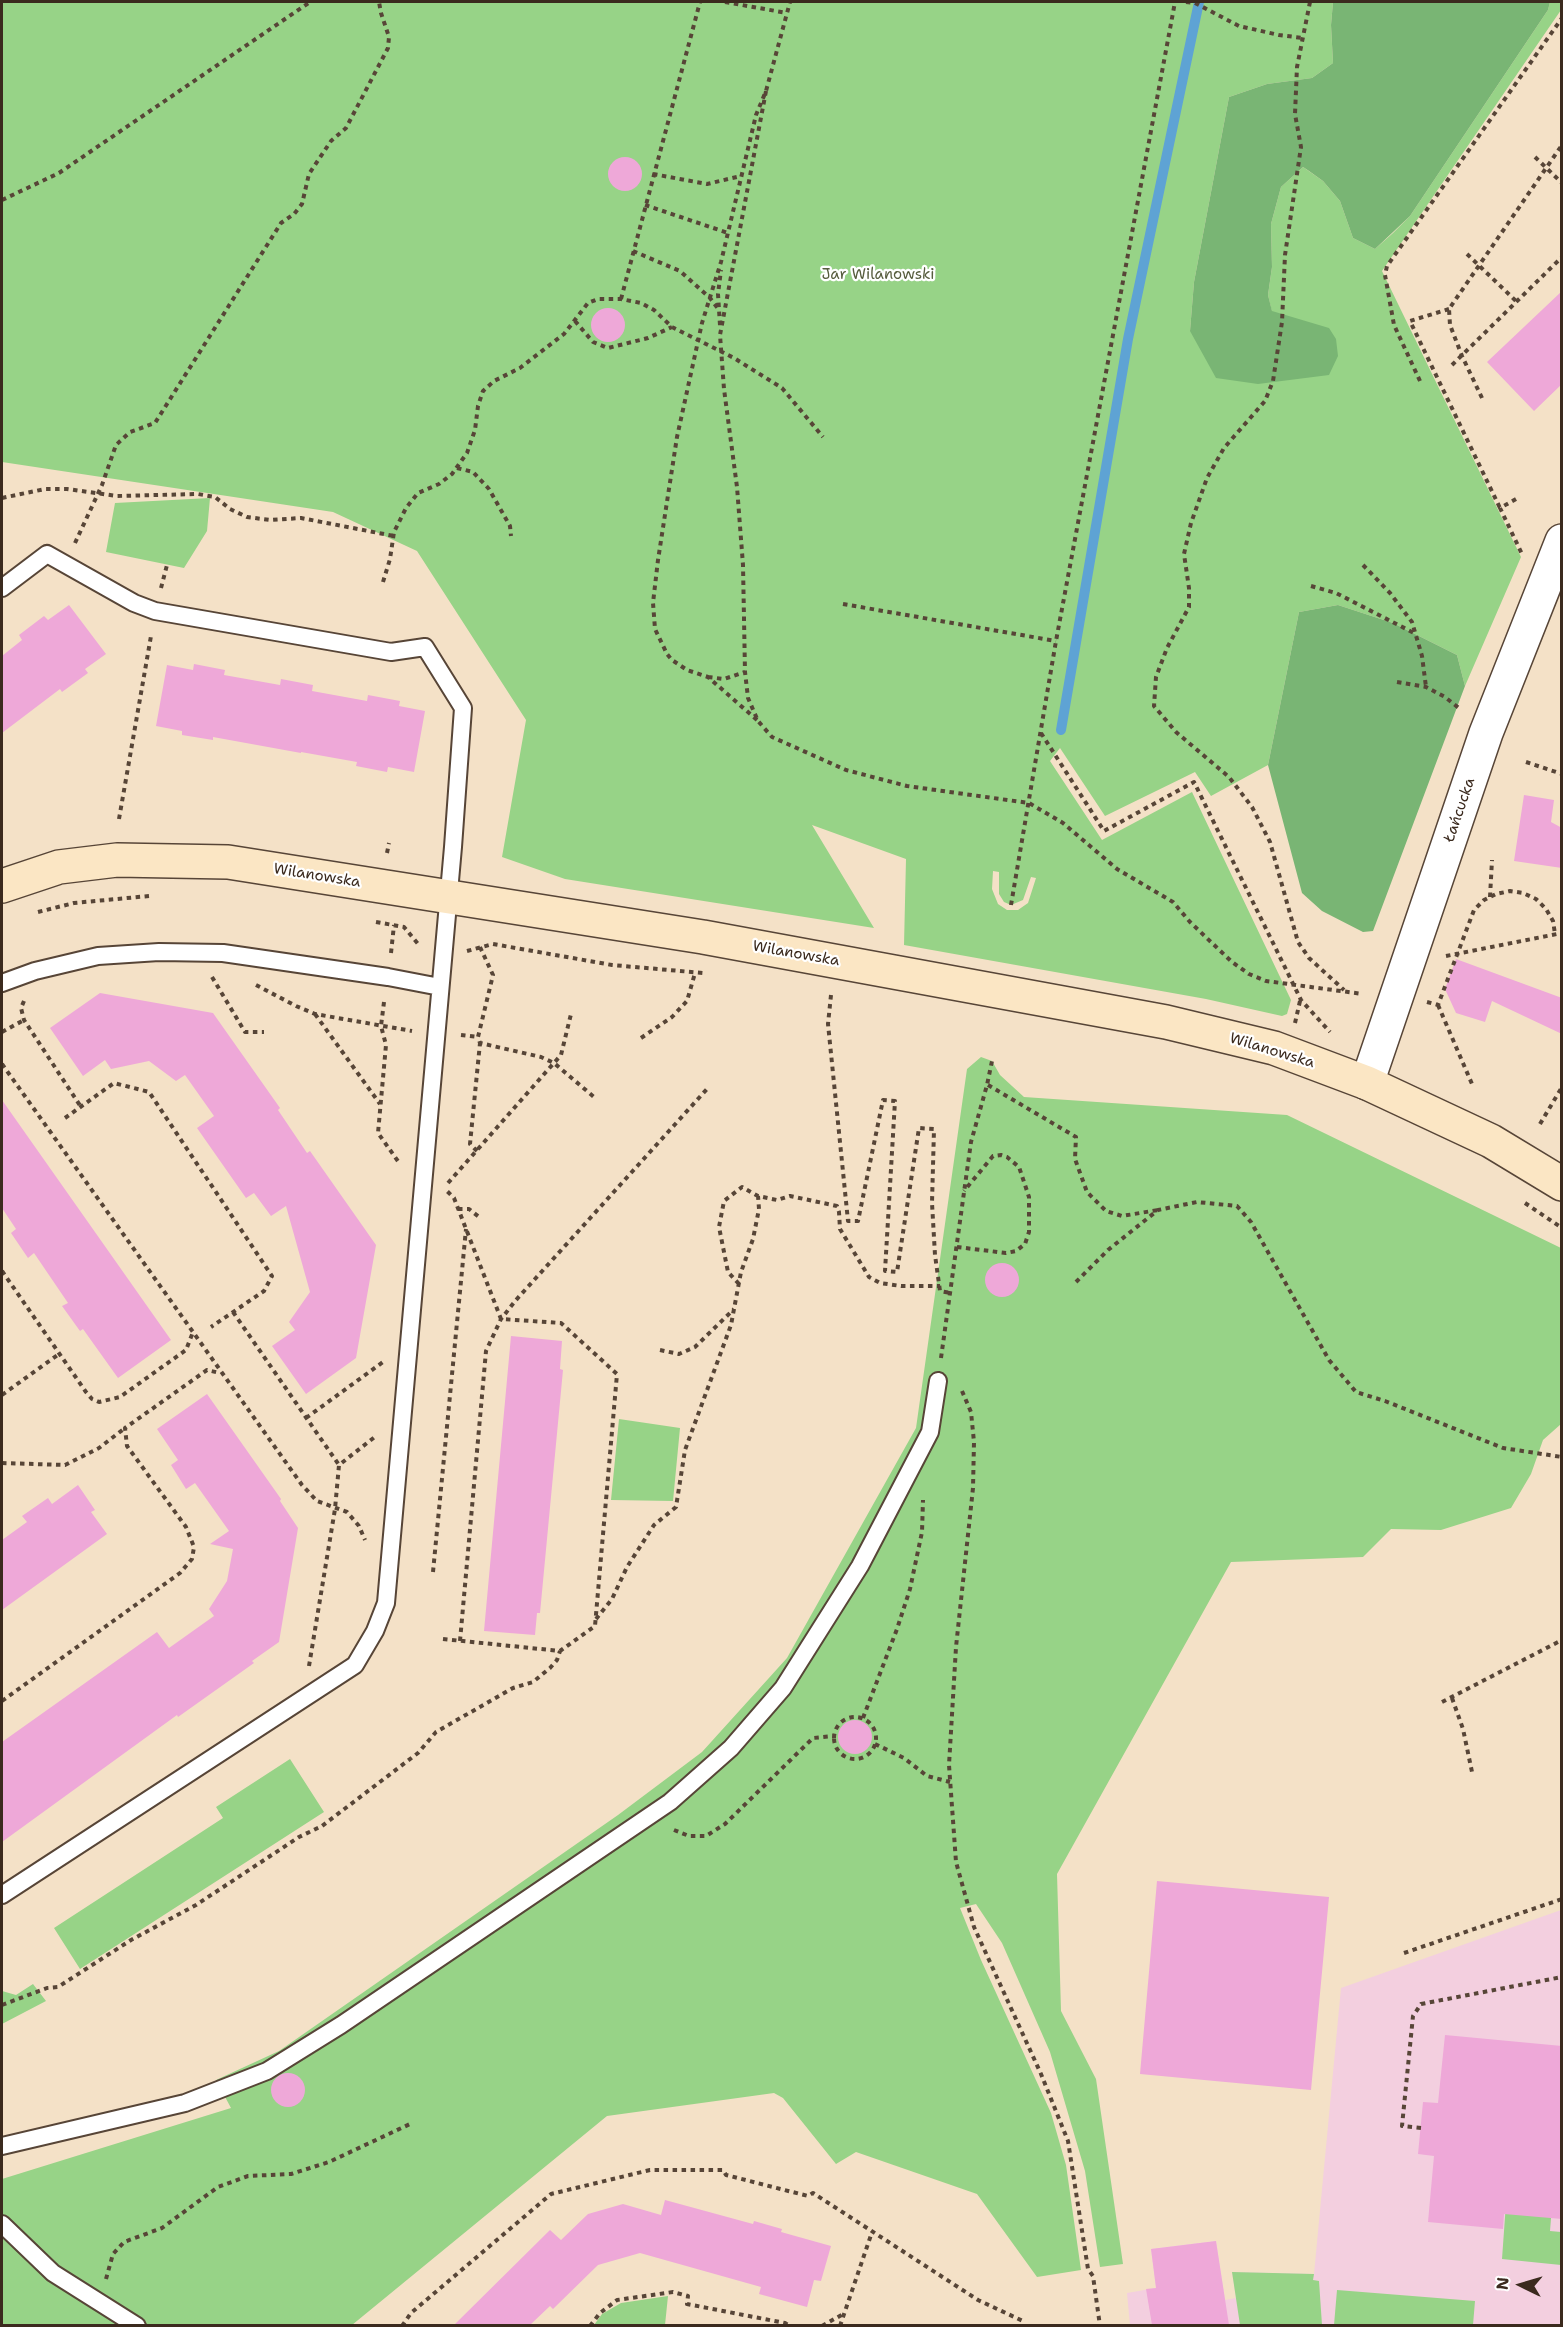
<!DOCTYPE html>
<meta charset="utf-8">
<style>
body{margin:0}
#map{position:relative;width:1563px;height:2327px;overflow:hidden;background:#f4e1c7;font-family:"Shantell Sans",sans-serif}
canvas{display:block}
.frame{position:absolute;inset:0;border:3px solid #3b2a1e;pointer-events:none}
.north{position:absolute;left:1491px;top:2255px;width:60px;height:60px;-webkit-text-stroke:4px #fff;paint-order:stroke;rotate:275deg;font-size:16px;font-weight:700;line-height:24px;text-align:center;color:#3b2a1e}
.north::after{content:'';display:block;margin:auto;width:21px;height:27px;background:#3b2a1e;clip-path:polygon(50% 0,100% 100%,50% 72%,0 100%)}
</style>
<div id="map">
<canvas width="1563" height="2327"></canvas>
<div class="frame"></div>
<div class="north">N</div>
</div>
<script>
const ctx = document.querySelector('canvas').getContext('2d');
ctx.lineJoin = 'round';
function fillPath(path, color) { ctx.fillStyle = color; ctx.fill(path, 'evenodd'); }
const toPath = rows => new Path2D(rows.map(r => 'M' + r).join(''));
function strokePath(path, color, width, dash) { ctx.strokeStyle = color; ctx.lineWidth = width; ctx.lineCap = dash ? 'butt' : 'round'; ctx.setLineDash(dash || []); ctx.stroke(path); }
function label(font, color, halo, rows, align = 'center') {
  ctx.font = font + ' "Shantell Sans",sans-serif'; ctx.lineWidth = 4.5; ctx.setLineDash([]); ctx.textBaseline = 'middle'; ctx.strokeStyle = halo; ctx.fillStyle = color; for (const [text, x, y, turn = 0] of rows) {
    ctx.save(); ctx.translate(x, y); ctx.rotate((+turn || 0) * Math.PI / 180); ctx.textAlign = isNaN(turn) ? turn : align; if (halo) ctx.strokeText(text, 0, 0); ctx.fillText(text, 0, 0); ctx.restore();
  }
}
const built = toPath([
 [1561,1910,1561,2325,1130,2325,1127,2293,1156,2288,1151,2249,1216,2241,1225,2300,1236,2298,1232,2272,1314,2274,1341,1988]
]);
const green = toPath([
 [2,2,1333,2,1331,25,1333,63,1312,78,1267,84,1229,97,1194,282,1190,331,1272,312,1268,295,1272,267,1271,224,1281,187,1303,167,1323,181,1340,201,1353,238,1375,249,1393,233,1410,216,1548,10,1550,2,1561,2,1561,10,1382,271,1521,557,1465,686,1457,655,1393,623,1338,605,1299,612,1268,765,1211,796,1195,772,1105,816,1060,748,1050,761,1102,840,1192,792,1291,1000,1287,1014,1282,1016,1206,999,904,945,906,859,812,825,874,928,565,879,502,857,526,720,417,551,333,512,2,462],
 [993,871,999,872,999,894,1004,902,1011,905,1023,900,1031,877,1036,878,1028,903,1018,910,1007,910,998,904,992,889],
 [210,498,207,531,184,568,106,552,115,503],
 [981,1057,992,1061,1000,1075,1024,1097,1287,1115,1561,1248,1561,1424,1543,1440,1531,1474,1511,1508,1441,1530,1391,1529,1363,1557,1231,1562,1057,1874,1061,2011,1096,2079,1123,2264,1100,2267,1085,2171,1050,2052,1002,1943,976,1904,960,1908,981,1960,1051,2113,1066,2165,1081,2270,1037,2277,977,2194,856,2152,836,2164,783,2098,774,2093,607,2116,352,2325,2,2325,2,2179,231,2108,216,2080,279,2051,618,1815,702,1752,787,1658,916,1428,967,1069],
 [619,1419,680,1428,673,1501,611,1500],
 [290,1759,324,1812,80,1969,54,1928,223,1818,216,1807],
 [33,1984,46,2001,2,2024,2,1991,16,1995],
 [1508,2175,1554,2180,1550,2231,1561,2232,1561,2265,1502,2259],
 [1232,2272,1314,2274,1313,2280,1319,2281,1322,2325,1240,2325],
 [1337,2290,1475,2301,1473,2325,1334,2325],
 [668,2296,665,2325,594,2325,602,2314,621,2303]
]);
const forest = toPath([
 [1333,2,1550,2,1548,10,1410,216,1375,249,1353,238,1340,201,1323,181,1309,171,1303,167,1281,187,1271,224,1272,267,1268,295,1272,311,1329,328,1336,339,1338,356,1329,375,1258,384,1216,378,1190,331,1194,282,1229,97,1267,84,1312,78,1333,63,1331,25],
 [1338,605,1393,623,1457,655,1465,686,1373,931,1363,932,1322,911,1302,893,1268,765,1299,612]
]);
const stream = toPath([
 [1061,730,1128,339,1199,2]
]);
const building = toPath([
 '608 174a17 17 0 1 1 34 0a17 17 0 1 1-34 0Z',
 [1562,291,1562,384,1534,411,1487,362],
 '591 325a17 17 0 1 1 34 0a17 17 0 1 1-34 0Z',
 [69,605,106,654,85,669,88,673,62,692,60,689,2,733,2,656,22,640,19,635,44,616,48,620],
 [194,664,225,670,224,675,280,685,281,679,313,685,312,691,367,701,368,695,400,701,399,706,425,711,414,772,388,767,387,772,356,766,357,762,301,752,301,753,213,737,213,740,182,735,182,731,156,726,167,665,193,670],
 [1524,795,1554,800,1551,822,1562,828,1562,868,1514,861],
 [1456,959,1562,998,1562,1034,1492,1001,1485,1022,1456,1013,1445,989],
 [100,993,213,1013,280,1108,278,1110,307,1153,310,1151,376,1245,356,1358,306,1394,272,1346,295,1330,289,1322,310,1292,286,1206,271,1216,254,1193,246,1198,197,1128,214,1116,185,1075,176,1081,149,1061,111,1069,105,1060,83,1076,50,1028],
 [2,1100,171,1340,118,1378,83,1329,80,1331,62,1306,68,1303,34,1253,28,1258,11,1233,16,1229,2,1208],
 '985 1280a17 17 0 1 1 34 0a17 17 0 1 1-34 0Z',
 [511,1336,562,1341,560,1369,563,1370,554,1465,540,1613,537,1613,535,1635,484,1631],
 [207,1394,281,1499,280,1501,298,1528,279,1642,252,1661,254,1663,178,1717,177,1715,2,1842,2,1742,157,1632,169,1648,214,1616,209,1609,227,1581,233,1549,210,1544,229,1531,195,1483,186,1489,171,1465,178,1460,157,1429],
 [78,1485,95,1510,91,1512,107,1534,2,1610,2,1540,27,1522,22,1516,48,1498,52,1504],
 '838 1737a17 17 0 1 1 34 0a17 17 0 1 1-34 0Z',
 [1157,1881,1329,1897,1311,2090,1140,2074],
 [1445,2035,1562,2046,1562,2219,1504,2214,1503,2229,1428,2222,1434,2156,1418,2154,1423,2102,1438,2103],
 '271 2090a17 17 0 1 1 34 0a17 17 0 1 1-34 0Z',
 [665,2200,753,2224,754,2221,782,2229,781,2232,831,2246,821,2281,814,2280,807,2307,759,2294,761,2287,640,2253,598,2265,553,2309,550,2306,530,2325,454,2325,550,2230,561,2240,588,2214,623,2204,661,2215],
 [1216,2241,1229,2325,1152,2325,1146,2289,1156,2288,1151,2249]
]);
const path = toPath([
 [725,2,787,13],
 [1186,2,1195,3,1239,26,1279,35,1303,38],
 [1310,2,1297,67,1295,114,1301,147,1285,255,1282,322,1273,381,1265,401,1224,448,1207,478,1191,523,1184,554,1189,588,1189,607,1167,648,1156,677,1154,706,1176,732,1229,777,1252,807,1270,842,1298,942,1309,958,1344,990],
 [766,91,720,335,724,389,737,487,743,565,745,672,748,698,758,721,772,737,846,770,907,786,1029,803,1063,823,1117,869,1173,902,1190,922,1232,962,1249,974,1266,981,1363,994],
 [1535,157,1562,183],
 [653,174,707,184,741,176],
 [2,200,59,173,310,2],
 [645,205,728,233],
 [633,251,680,271,710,298,719,310],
 [1467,254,1517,302],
 [621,299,700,2],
 [1449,309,1410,321,1500,508],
 [575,321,593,342,608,348,648,338,672,327],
 [720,325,718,294,721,270],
 [1452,365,1562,257],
 [1420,381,1394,325,1385,275,1387,266,1562,18],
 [1482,398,1462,356,1450,325,1449,309,1562,145],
 [457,468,473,472,489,489,510,526,511,536],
 [2,498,45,489,67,489,117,496,198,494,215,497,230,509,247,517,270,520,301,518,394,536],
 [1516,499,1500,508,1522,554],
 [75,543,102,485,116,445,130,432,155,423,281,223,294,214,302,204,309,174,331,141,346,128,388,48,389,37,381,13,379,2],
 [1363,565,1390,593,1412,622,1422,656,1426,687],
 [383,582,390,559,394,532,406,508,418,493,439,484,452,474,467,453,475,430,478,406,483,391,494,381,520,368,564,334,588,303,598,299,621,299,641,303,654,310,672,327,734,358,782,388,823,437],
 [1311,586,1336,593,1414,633],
 [161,588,167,565],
 [843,604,1056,641],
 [708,677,724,679,745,672],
 [1397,682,1426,687,1445,697,1460,709],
 [757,720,708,677,687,670,672,660,667,654,655,629,653,603,658,560,677,437,702,323,721,262,756,115,766,91,790,2],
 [1041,733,1104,831,1194,782,1301,1000,1330,1032],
 [1526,762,1562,774],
 [119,819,151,636],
 [387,853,389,843],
 [1490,897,1492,860],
 [1011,905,1056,641,1175,2],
 [38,912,74,903,149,896],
 [376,922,404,927,419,945],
 [480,947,493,975,478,1037,480,1043,541,1057,554,1063,594,1097],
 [467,951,493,944,612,965,703,973],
 [391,953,394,925],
 [1446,956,1562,933],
 [212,977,245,1032,264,1032],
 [256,985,296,1006,315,1014,412,1031],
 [831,995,828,1024,848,1221,858,1221,883,1100,895,1101,885,1271,897,1272,919,1128,934,1129,932,1203,935,1255,940,1291,951,1293],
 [24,1001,21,1008,24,1020,81,1107],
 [384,1002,381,1026,386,1045,378,1133,400,1164],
 [1427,1002,1438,1005,1474,910,1484,900,1496,894,1510,891,1523,893,1536,899,1546,909,1553,921,1555,934],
 [1438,1005,1472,1084],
 [315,1014,380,1104],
 [1295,1023,1300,1001],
 [2,1032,24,1020],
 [461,1035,478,1037],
 [641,1038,672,1017,687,1001,695,973],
 [2,1064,302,1485,317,1501,347,1512,359,1526,365,1540],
 [988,1085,1076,1137,1075,1159,1087,1192,1106,1211,1122,1216,1158,1210],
 [65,1118,114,1083,149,1092,272,1276,264,1291,211,1327],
 [1540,1124,1562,1087],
 [477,1151,470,1144,480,1043],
 [448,1183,561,1055,571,1014],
 [1525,1203,1562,1228],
 [458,1209,469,1209,479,1217],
 [957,1247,1006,1253,1016,1251,1025,1244,1029,1232,1029,1197,1019,1167,1007,1157,1001,1155,993,1156,964,1191],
 [2,1271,86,1392,92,1399,99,1402,120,1397,186,1350,193,1332],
 [1076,1282,1108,1250,1158,1210,1197,1202,1237,1206,1251,1222,1329,1360,1356,1392,1385,1401,1503,1448,1562,1457],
 [739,1284,728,1272,719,1227,724,1201,742,1187,758,1196,777,1200,790,1196,837,1206,839,1212,840,1229,869,1277,880,1283,901,1286,940,1286],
 [233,1312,339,1465],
 [660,1350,679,1354,695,1347,734,1309],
 [941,1358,971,1142,987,1085,992,1061],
 [962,1391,971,1412,974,1442,973,1488,956,1647,949,1765,956,1862,974,1927,1041,2074,1068,2141,1088,2269,1093,2276,1100,2326],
 [2,1395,59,1354],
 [306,1418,383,1362],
 [2,1463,65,1465,99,1448,125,1428],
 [433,1572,466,1229],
 [596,1619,612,1599,627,1567,654,1525,676,1507,685,1450,731,1325,741,1272,753,1239,759,1209,758,1196],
 [443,1639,560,1651,595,1626,617,1374,561,1323,501,1319,454,1198,447,1191],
 [460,1641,486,1351,501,1319,516,1300,707,1089],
 [309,1666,335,1509,339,1465,376,1436],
 [1452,1698,1463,1729,1472,1772],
 [2,1701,180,1573,192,1559,194,1547,186,1527,127,1446,125,1428,207,1370,220,1373],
 [1442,1702,1562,1640],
 '834 1738a21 21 0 1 1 42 0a21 21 0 1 1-42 0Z',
 [863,1718,897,1629,910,1589,922,1532,923,1500],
 [875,1744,904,1758,927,1776,950,1782],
 [674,1830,689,1836,706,1836,725,1824,813,1738,834,1736],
 [1404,1953,1562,1899],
 [2,2005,47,1988,58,1987,131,1940,196,1905,299,1837,322,1826,418,1753,436,1732,513,1688,533,1682,550,1668,557,1660,560,1651],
 [1421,2128,1402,2126,1413,2016,1421,2004,1562,1977],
 [106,2279,113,2254,124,2242,162,2228,218,2187,248,2176,291,2174,329,2162,410,2124],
 [402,2326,411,2313,551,2194,650,2170,723,2170,726,2175,808,2196,813,2193,978,2300,1025,2322],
 [590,2326,600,2313,617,2300,673,2292,688,2296,687,2304,785,2323,790,2326],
 [822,2326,845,2313],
 [840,2326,872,2232]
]);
const lane = toPath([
 [2,588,47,554,134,603,155,611,391,652,425,647,463,708,453,847,386,1603,375,1631,355,1665,2,1895],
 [2,983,35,971,98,956,159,952,223,953,388,977,440,987],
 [2,2146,185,2103,267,2071,341,2025,670,1802,731,1748,783,1688,860,1566,930,1432,938,1381],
 [2,2224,53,2273,137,2326]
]);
const street = toPath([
 [1367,1083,1486,733,1562,541]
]);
const secondary = toPath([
 [2,886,59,867,117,860,228,862,703,937,1166,1022,1274,1048,1367,1083,1491,1141,1562,1184]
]);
const parkNames = [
 ["Jar Wilanowski",878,275]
];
const streetNames = [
 ["Łańcucka",1460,810,-71],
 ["Wilanowska",317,876,9],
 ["Wilanowska",796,954,10],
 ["Wilanowska",1272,1051,17]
];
fillPath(built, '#f3cfdf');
fillPath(green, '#97d387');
fillPath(forest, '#79b574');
strokePath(stream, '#5ea3d4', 10);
fillPath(building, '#eea8d8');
strokePath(lane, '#574537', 20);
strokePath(street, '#574537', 36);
strokePath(secondary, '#574537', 36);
strokePath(path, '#574537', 4, [4.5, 4.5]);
strokePath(lane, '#fff', 16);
strokePath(street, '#fff', 33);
strokePath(secondary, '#fbe6c4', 33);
label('15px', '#575d3e', '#fff', parkNames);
label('15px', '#3b2a1e', '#fff', streetNames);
</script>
